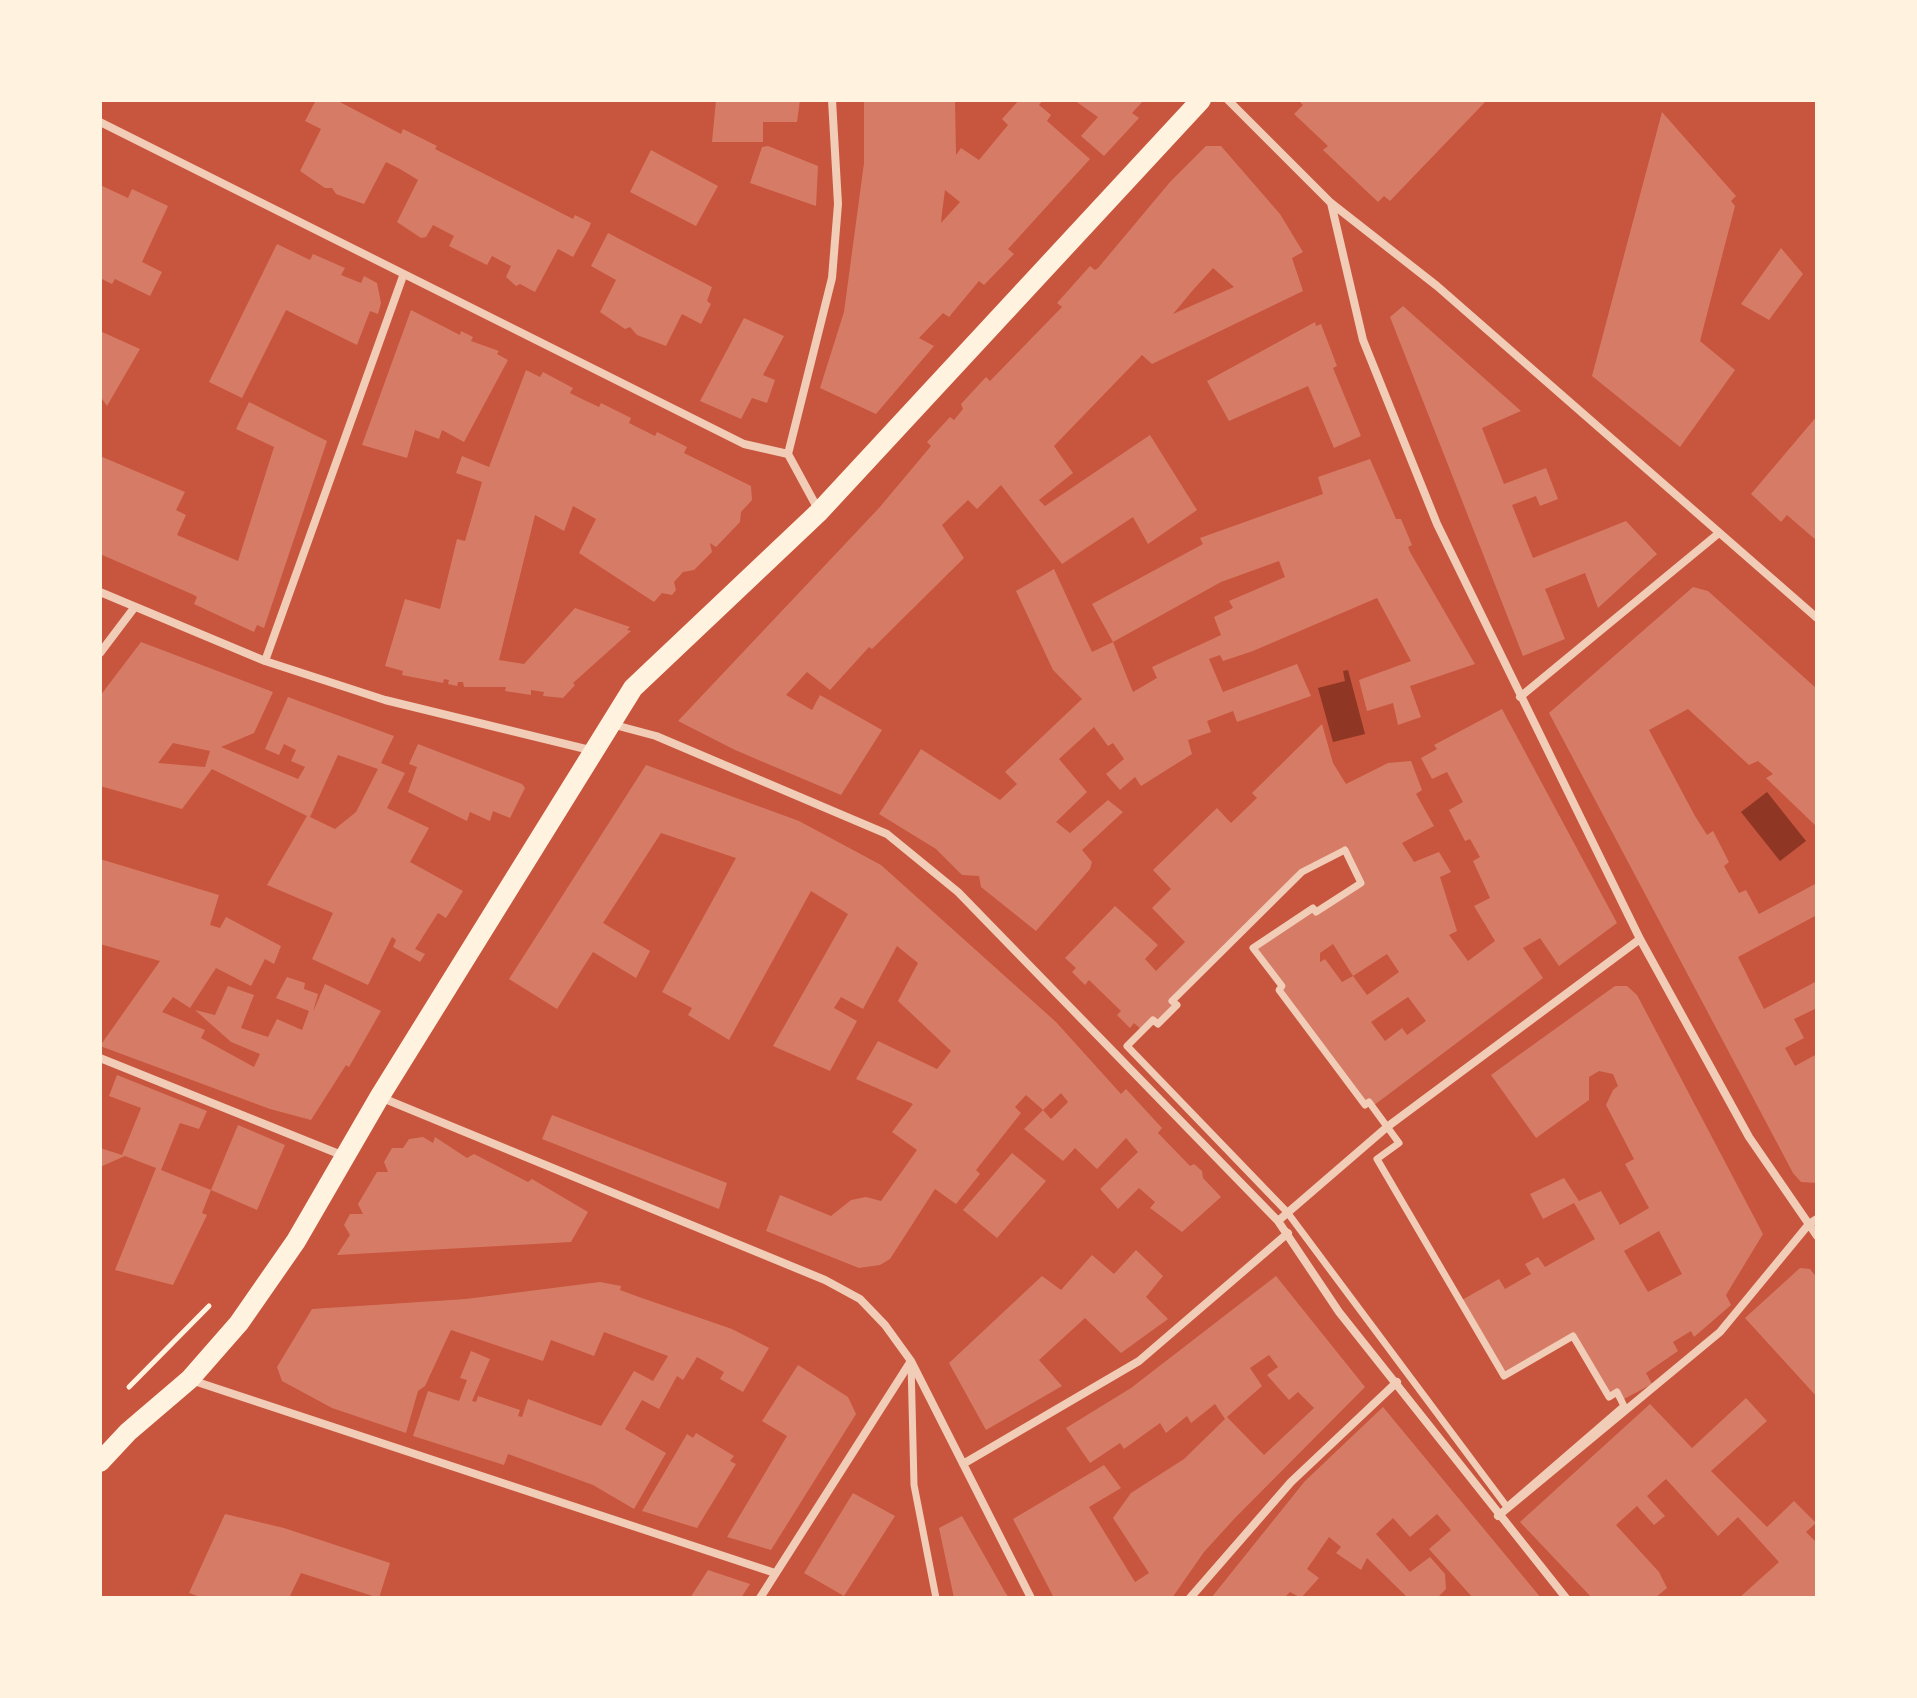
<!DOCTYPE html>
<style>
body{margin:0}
#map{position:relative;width:1917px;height:1698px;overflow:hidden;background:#c8553d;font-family:Quicksand,sans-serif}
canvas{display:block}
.frame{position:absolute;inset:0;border:102px solid #fff3e0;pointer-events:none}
</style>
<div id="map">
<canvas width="1917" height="1698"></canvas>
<div class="frame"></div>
</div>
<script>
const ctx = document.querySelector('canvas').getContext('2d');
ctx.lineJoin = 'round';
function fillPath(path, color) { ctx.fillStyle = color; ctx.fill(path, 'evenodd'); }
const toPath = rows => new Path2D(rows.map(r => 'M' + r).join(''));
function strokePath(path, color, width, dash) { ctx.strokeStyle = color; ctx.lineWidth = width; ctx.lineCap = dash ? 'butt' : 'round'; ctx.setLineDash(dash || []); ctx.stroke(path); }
const water = toPath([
 [1348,670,1365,734,1333,742,1318,688,1345,681,1343,671],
 [1767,792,1806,841,1780,861,1741,812]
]);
const building = toPath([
 [316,100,336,100,401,134,403,129,437,146,435,149,540,202,573,219,575,215,591,223,589,228,573,257,558,249,535,292,520,284,516,286,506,277,511,266,507,264,492,256,487,265,449,246,454,236,433,225,426,237,421,238,397,222,418,180,400,169,386,162,364,204,336,194,332,188,325,188,300,171,321,129,305,121],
 [716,100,800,100,797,122,763,122,763,142,712,142],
 [864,100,955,100,956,155,961,148,979,160,1008,125,1002,119,1019,100,1043,100,1039,105,1051,115,1047,121,1090,159,1008,249,1014,254,984,285,979,281,949,317,943,313,919,338,934,346,876,414,820,388,844,312,864,163],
 [945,190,960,202,941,223,942,213],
 [1074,100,1144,100,1132,113,1139,118,1104,156,1081,136,1098,117],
 [1298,100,1487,100,1390,201,1384,196,1378,202,1323,150,1328,146,1294,114,1303,105],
 [1662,112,1736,196,1731,201,1735,206,1700,341,1735,370,1680,447,1592,376],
 [768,146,818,166,816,206,750,183,762,147],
 [1206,146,1221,146,1280,214,1303,252,1292,258,1303,291,1152,364,1142,355,1054,446,1073,473,1039,500,1045,506,1150,435,1197,510,1148,544,1133,517,1062,564,1001,485,977,509,968,500,942,525,964,558,872,649,869,647,830,690,807,672,786,695,812,710,820,695,882,730,841,795,735,750,678,721,879,508,931,446,927,442,950,417,954,420,963,409,961,404,986,377,990,381,1062,307,1057,303,1090,266,1095,270,1098,268,1170,182],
 [1213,268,1234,287,1173,314,1193,290],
 [651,150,718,186,696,226,630,192],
 [100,185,128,198,132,189,168,206,142,262,162,272,150,296,115,279,112,284,100,278],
 [608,233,712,287,707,301,711,304,701,324,682,314,666,346,637,335,630,327,625,329,600,312,616,280,591,266],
 [277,244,310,260,313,254,345,268,341,275,361,283,364,276,377,283,381,303,378,314,370,311,357,345,286,310,242,398,209,382],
 [1781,248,1803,274,1769,320,1741,304],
 [1403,306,1521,411,1482,428,1504,484,1546,468,1558,499,1540,506,1536,496,1512,505,1533,558,1626,521,1657,554,1598,608,1585,573,1545,589,1565,639,1523,656,1390,317],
 [411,310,460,335,461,331,473,337,471,341,499,351,497,354,508,360,464,442,442,430,439,439,415,430,407,458,362,445],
 [744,318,784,336,763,375,775,380,767,403,752,398,741,419,700,401],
 [1315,322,1316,326,1321,324,1337,366,1333,368,1361,436,1334,448,1308,386,1229,421,1207,381],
 [100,331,140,349,107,406,100,396],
 [526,370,540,377,543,372,573,388,570,393,584,400,599,407,601,403,631,418,629,423,655,436,657,432,687,447,684,453,751,486,752,500,741,512,740,522,716,547,710,543,712,552,694,570,683,572,674,582,676,590,672,595,662,593,654,602,579,553,596,519,573,506,564,531,535,515,499,660,524,664,575,608,630,627,627,630,631,631,573,683,575,685,563,698,543,696,544,692,531,690,531,695,505,691,506,687,464,687,463,682,458,682,457,686,448,684,449,680,444,679,443,683,402,675,403,671,385,666,405,599,440,609,457,539,465,541,482,482,456,473,462,456,489,467],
 [249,402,327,441,264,628,257,625,254,632,194,604,197,597,194,595,100,554,100,456,185,492,176,510,186,515,177,535,238,561,274,447,236,429],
 [1817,416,1817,541,1787,515,1781,522,1751,494],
 [1370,459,1396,519,1401,519,1412,545,1408,547,1410,552,1475,664,1410,686,1421,717,1398,725,1393,703,1367,711,1359,680,1411,661,1377,598,1253,651,1223,661,1220,655,1209,659,1223,692,1297,664,1311,696,1237,722,1233,711,1207,721,1211,732,1188,740,1192,754,1141,786,1135,777,1120,790,1106,774,1124,759,1113,743,1108,746,1094,727,1059,759,1087,792,1056,822,1070,833,1108,800,1123,812,1082,850,1092,862,1090,869,1036,931,981,887,979,876,962,875,936,849,879,814,921,749,1000,800,1017,784,1005,772,1082,699,1053,670,1016,591,1054,569,1092,652,1113,642,1133,692,1157,678,1152,667,1221,635,1214,617,1233,608,1229,601,1285,577,1279,561,1221,582,1113,642,1092,604,1203,544,1200,538,1323,494,1318,477],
 [1693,587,1708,591,1817,689,1817,827,1766,778,1773,774,1758,761,1749,765,1688,709,1649,730,1695,816,1707,835,1713,831,1729,862,1724,866,1739,893,1746,890,1759,914,1817,883,1817,915,1738,957,1764,1009,1817,981,1817,1008,1794,1019,1804,1038,1785,1048,1795,1066,1817,1054,1817,1183,1801,1182,1793,1173,1549,713],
 [141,642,273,692,254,733,221,747,298,779,305,767,291,761,296,750,284,744,279,755,265,749,288,697,394,736,381,763,405,773,387,808,429,828,410,862,463,891,446,918,438,913,415,949,425,954,420,962,393,947,396,940,392,937,368,985,312,959,333,913,267,885,307,816,212,769,182,809,100,786,100,696],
 [173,743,210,751,205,767,158,763],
 [338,755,378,769,356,812,335,829,310,817],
 [1502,709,1617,923,1559,966,1540,938,1523,948,1543,978,1373,1106,1365,1104,1280,990,1283,987,1255,949,1312,910,1363,885,1347,846,1301,871,1170,1000,1175,1005,1157,1023,1142,1030,1134,1023,1130,1028,1117,1015,1121,1011,1089,980,1085,985,1072,972,1076,968,1065,958,1115,906,1158,945,1145,959,1156,971,1185,942,1152,908,1171,889,1153,870,1217,808,1231,823,1257,798,1252,793,1322,724,1333,763,1346,784,1388,763,1411,761,1422,790,1416,794,1434,826,1402,843,1414,862,1439,852,1451,872,1440,877,1457,931,1449,935,1468,961,1495,941,1474,906,1490,898,1473,861,1480,857,1470,839,1465,841,1449,810,1463,802,1447,772,1432,779,1421,758,1437,749,1434,745],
 [1333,944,1353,976,1387,954,1399,972,1367,995,1353,976,1342,982,1325,959,1320,962,1320,953],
 [1408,997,1426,1021,1407,1035,1402,1028,1385,1041,1371,1022],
 [418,744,522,784,525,788,510,818,493,811,490,821,470,812,467,821,408,792,417,767,409,764],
 [646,765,799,821,881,865,1056,1022,1121,1094,1126,1089,1162,1128,1158,1133,1190,1166,1194,1164,1202,1171,1203,1178,1221,1197,1182,1232,1150,1208,1155,1202,1139,1188,1118,1209,1100,1189,1138,1152,1126,1138,1097,1169,1075,1148,1063,1161,1024,1129,1043,1110,1026,1095,1015,1107,1021,1113,976,1170,980,1174,956,1204,935,1189,890,1259,880,1265,859,1268,766,1231,780,1195,831,1216,851,1200,866,1197,881,1201,917,1150,892,1132,913,1104,856,1079,878,1041,937,1069,951,1051,898,1001,918,963,897,946,863,1009,841,997,834,1008,857,1021,830,1071,773,1046,848,914,811,891,729,1040,688,1015,692,1008,662,992,736,858,661,833,603,923,650,951,636,978,593,952,557,1009,509,979],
 [1061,1093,1068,1102,1051,1119,1043,1110],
 [100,859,219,895,210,925,220,928,226,917,281,946,274,964,265,959,251,986,216,968,190,1008,173,997,162,1012,205,1030,201,1038,254,1067,260,1054,231,1042,195,1010,215,1015,228,986,254,995,241,1028,268,1037,277,1019,302,1030,309,1011,276,998,287,977,305,983,304,989,318,994,313,1012,325,984,381,1011,349,1067,346,1065,311,1120,270,1109,100,1046,160,961,100,944],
 [1615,986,1627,986,1637,995,1763,1234,1726,1295,1731,1305,1694,1337,1691,1331,1673,1342,1678,1351,1646,1373,1652,1384,1624,1399,1609,1394,1574,1334,1504,1373,1462,1300,1499,1279,1505,1289,1531,1274,1525,1264,1538,1257,1545,1267,1595,1239,1574,1203,1543,1219,1530,1194,1564,1178,1579,1201,1601,1191,1620,1225,1649,1208,1625,1164,1634,1159,1606,1105,1613,1090,1618,1086,1613,1074,1599,1071,1589,1077,1589,1100,1536,1138,1491,1075],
 [1659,1231,1682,1274,1648,1292,1624,1251],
 [117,1075,207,1111,199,1129,180,1123,161,1170,211,1190,238,1125,285,1145,257,1210,211,1190,202,1213,207,1215,173,1285,115,1270,156,1168,125,1156,100,1167,100,1148,122,1155,141,1108,109,1096],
 [552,1115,727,1183,719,1209,542,1139],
 [423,1137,433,1143,435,1137,467,1158,474,1154,528,1182,532,1179,588,1212,571,1242,337,1255,350,1235,344,1225,350,1214,363,1214,358,1204,377,1172,388,1172,384,1162,392,1148,403,1148,409,1139],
 [1012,1153,1046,1181,997,1238,963,1210],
 [1136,1250,1163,1276,1146,1297,1168,1319,1121,1353,1085,1318,1039,1360,1062,1386,986,1430,949,1363,1042,1276,1061,1290,1092,1255,1114,1274],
 [1800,1268,1810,1269,1817,1278,1817,1397,1745,1318],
 [1276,1276,1365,1387,1234,1519,1204,1552,1172,1598,1054,1598,1013,1519,1104,1465,1121,1488,1089,1507,1135,1582,1149,1573,1113,1518,1131,1493,1184,1459,1225,1419,1215,1404,1191,1423,1187,1416,1166,1433,1160,1423,1124,1449,1120,1443,1090,1463,1066,1428,1131,1388],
 [1269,1355,1278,1367,1267,1375,1289,1400,1298,1392,1314,1408,1264,1455,1227,1417,1262,1386,1250,1368],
 [600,1282,621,1286,620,1290,639,1297,732,1329,769,1348,743,1392,720,1379,724,1372,697,1357,683,1380,677,1376,659,1409,642,1400,625,1429,666,1453,634,1509,593,1485,508,1454,504,1465,413,1436,428,1391,459,1401,467,1380,460,1378,471,1351,490,1359,472,1401,476,1402,478,1396,520,1410,518,1416,522,1417,528,1399,601,1426,634,1371,653,1381,668,1356,604,1332,594,1356,551,1340,543,1361,451,1330,425,1386,418,1391,406,1433,332,1408,282,1381,277,1367,312,1309,466,1299],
 [798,1365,848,1397,856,1414,771,1550,727,1537,787,1436,762,1421],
 [1746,1398,1767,1421,1711,1471,1767,1527,1794,1501,1816,1523,1806,1532,1817,1543,1817,1598,1739,1598,1779,1562,1738,1517,1718,1536,1666,1479,1647,1496,1665,1516,1654,1525,1637,1506,1616,1525,1659,1572,1667,1588,1655,1598,1592,1598,1520,1522,1650,1404,1692,1448],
 [1383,1407,1541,1598,1473,1598,1429,1549,1451,1530,1437,1514,1410,1537,1393,1518,1376,1534,1410,1572,1430,1557,1445,1574,1446,1589,1437,1598,1408,1598,1367,1558,1361,1570,1336,1553,1341,1547,1329,1537,1307,1569,1319,1578,1301,1598,1290,1592,1284,1598,1211,1598,1305,1481],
 [696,1433,734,1456,730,1461,736,1464,697,1528,642,1511,687,1434,693,1438],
 [853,1493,895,1516,844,1596,804,1573],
 [225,1514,284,1528,390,1563,379,1598,301,1573,289,1598,203,1598,189,1593],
 [962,1516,1005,1592,1009,1598,954,1598,939,1528],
 [708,1570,750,1584,741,1598,690,1598]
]);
const path = toPath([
 [129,1387,209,1306]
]);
const pedestrian = toPath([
 [1345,850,1361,883,1316,912,1313,908,1253,948,1282,986,1279,990,1365,1105,1369,1102,1399,1143,1377,1159,1504,1376,1573,1336,1609,1397,1617,1392,1624,1406,1507,1507,1287,1212,1127,1046,1153,1020,1158,1024,1177,1005,1172,1001,1302,872,1345,850],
 [911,1362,914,1485,936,1598]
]);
const minor = toPath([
 [1228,100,1331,203,1437,286,1817,618],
 [100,122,744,444,788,454],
 [1331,203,1363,340,1437,524,1640,939,1749,1137,1817,1236],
 [819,511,788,454,832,278,838,204,832,100],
 [100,592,265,661,385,700,594,751],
 [100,653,134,608],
 [265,661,403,276],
 [1520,697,1719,533],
 [611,724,656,736,887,834,958,892,1278,1221,1339,1312,1566,1598],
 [100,1058,344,1156],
 [380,1097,825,1280,860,1299,885,1325,911,1361,1031,1598],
 [1278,1221,1387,1127,1640,939],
 [191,1380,775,1573],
 [963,1464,1139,1361,1288,1233],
 [1498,1516,1720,1332,1809,1224,1817,1219],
 [760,1598,911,1361],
 [1190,1598,1291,1482,1397,1382]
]);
const primary = toPath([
 [100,1462,128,1432,190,1379,239,1323,296,1241,380,1096,633,688,819,512,1201,100]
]);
fillPath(water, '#8f3625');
fillPath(building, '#d67c66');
strokePath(path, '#fff3e0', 5);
strokePath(pedestrian, '#f1ccb7', 7);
strokePath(minor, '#f1ccb7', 8);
strokePath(primary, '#fff3e0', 20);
</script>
